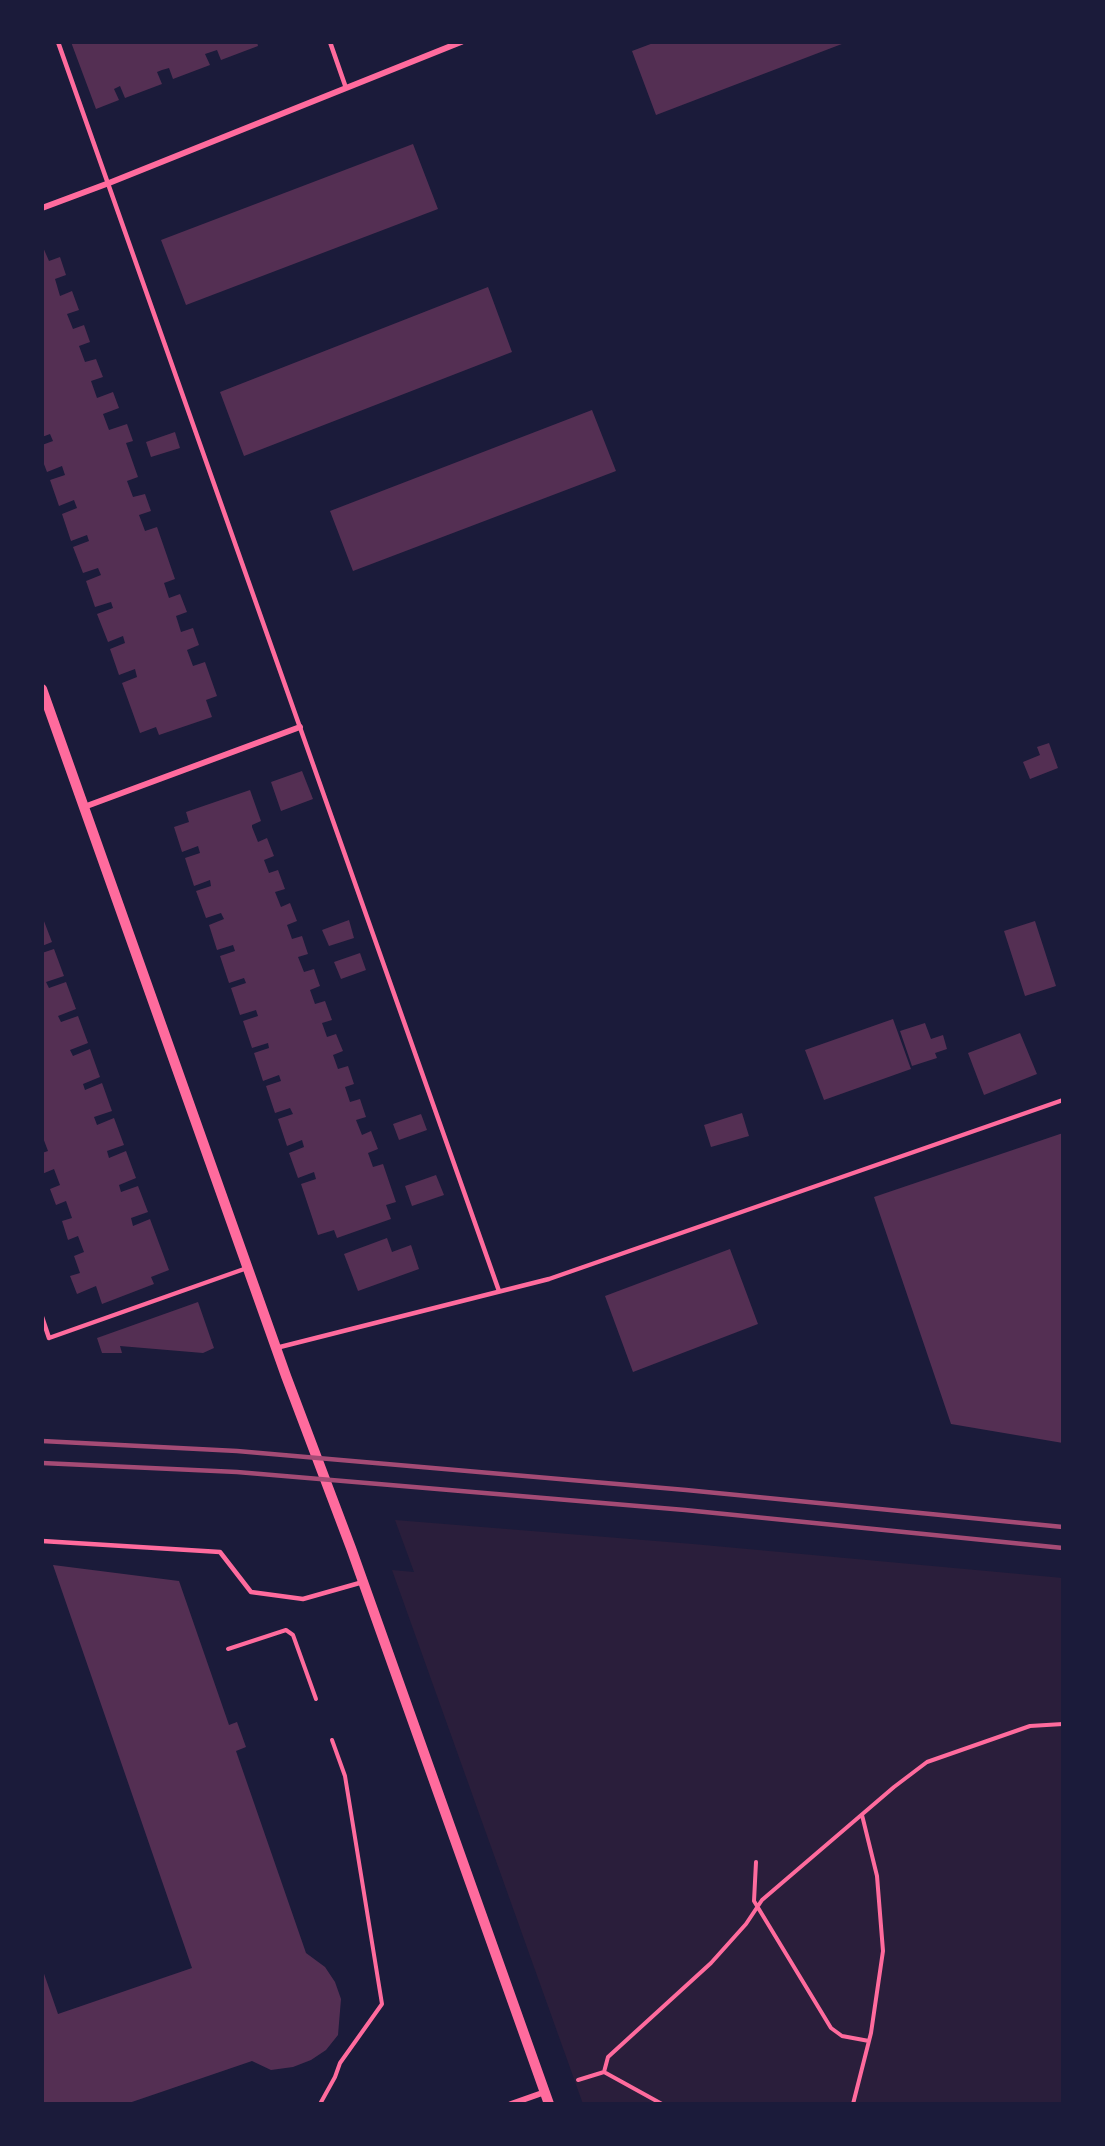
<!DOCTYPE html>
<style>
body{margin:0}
#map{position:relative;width:1105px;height:2146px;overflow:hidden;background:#1b1b3a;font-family:"PT Sans",sans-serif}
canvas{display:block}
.frame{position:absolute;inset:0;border:44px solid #1b1b3a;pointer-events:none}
</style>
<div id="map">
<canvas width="1105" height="2146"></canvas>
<div class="frame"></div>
</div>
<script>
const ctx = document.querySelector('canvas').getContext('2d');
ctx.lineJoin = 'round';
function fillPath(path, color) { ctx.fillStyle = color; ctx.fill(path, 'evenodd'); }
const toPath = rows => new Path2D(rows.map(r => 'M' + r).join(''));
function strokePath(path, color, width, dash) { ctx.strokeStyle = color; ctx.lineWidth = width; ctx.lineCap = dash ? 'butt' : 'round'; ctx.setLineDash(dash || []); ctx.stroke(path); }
const green = toPath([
 [395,1520,693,1544,1063,1578,1063,2104,583,2104,392,1570,414,1572]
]);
const building = toPath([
 [71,42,257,42,258,46,221,60,217,50,205,54,210,65,173,79,169,68,162,70,157,72,162,84,125,98,120,86,114,89,119,100,96,109],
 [656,42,847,42,656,115,632,51],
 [413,144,438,209,186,305,161,240],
 [42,245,49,261,60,257,66,275,55,279,60,296,72,291,79,310,67,314,73,329,84,325,90,342,79,346,85,362,96,359,103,377,91,381,97,398,113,392,119,408,103,414,109,430,127,424,133,441,126,443,138,477,127,481,133,497,145,494,151,511,139,515,145,531,157,527,175,579,164,583,169,598,180,594,187,612,176,616,181,632,193,628,199,645,187,650,193,666,205,662,217,696,206,700,212,717,159,735,156,727,140,733,122,683,137,677,135,669,119,675,110,649,125,643,123,636,108,642,97,614,113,608,111,602,95,607,86,581,101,575,98,568,83,573,73,547,89,541,87,535,71,541,62,514,77,508,74,500,59,506,50,480,65,475,62,466,47,472,42,459,42,445,53,441,50,434,42,437],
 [488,287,512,352,244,456,220,392],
 [592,410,616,471,353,571,330,511],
 [175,432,180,448,151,457,146,442],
 [1049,743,1058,768,1030,779,1023,762,1040,755,1037,747],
 [302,771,313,799,281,811,271,782],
 [250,790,261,821,252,825,252,827,258,842,267,838,274,856,264,860,269,873,278,870,285,889,275,892,281,907,290,903,297,921,287,925,292,939,302,936,308,954,298,957,304,972,314,969,320,986,310,990,315,1004,325,1001,332,1020,322,1023,327,1037,336,1034,343,1051,333,1055,338,1069,348,1066,354,1084,345,1087,350,1102,360,1099,366,1117,356,1120,362,1135,371,1131,378,1149,368,1153,373,1167,383,1164,396,1202,386,1205,391,1219,337,1238,334,1230,318,1235,301,1184,316,1179,314,1172,298,1178,289,1153,304,1147,302,1140,287,1146,278,1119,293,1114,290,1108,275,1113,266,1086,281,1081,279,1075,263,1081,254,1053,269,1048,268,1043,252,1048,243,1021,258,1016,256,1010,240,1015,231,988,246,983,244,978,229,983,220,956,235,951,233,945,217,950,209,925,224,919,221,913,206,918,196,891,211,886,210,880,194,886,185,858,200,853,198,846,182,852,174,827,189,822,186,812],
 [42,916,52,942,42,946],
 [349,920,354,938,329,946,322,930],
 [1035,921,1056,986,1025,996,1004,931],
 [54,949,64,976,46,982,49,988,66,982,76,1009,58,1016,61,1022,78,1016,88,1043,70,1050,73,1056,90,1049,100,1077,83,1084,85,1090,102,1083,112,1111,94,1117,97,1125,114,1118,124,1145,107,1151,109,1158,126,1151,136,1178,119,1185,121,1192,138,1186,148,1212,131,1218,133,1226,150,1219,169,1270,151,1277,154,1284,102,1304,96,1286,77,1294,70,1276,80,1273,74,1256,84,1252,78,1236,68,1240,62,1221,72,1218,66,1201,56,1205,50,1189,60,1185,54,1169,42,1174,42,1153,48,1151,42,1135,42,953],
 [360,953,366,970,341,979,334,962],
 [893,1019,911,1069,824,1100,805,1050],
 [925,1023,931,1039,943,1035,947,1049,935,1053,937,1058,912,1066,900,1031],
 [1020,1033,1037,1074,984,1095,968,1053],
 [742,1113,749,1136,711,1147,704,1125],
 [421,1114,427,1130,399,1140,393,1124],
 [1063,1133,1063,1443,951,1424,874,1197],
 [436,1175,444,1195,412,1206,405,1186],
 [387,1238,392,1252,411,1245,419,1269,358,1291,344,1254],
 [730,1249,758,1324,633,1372,605,1296],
 [198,1302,214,1348,203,1353,120,1346,122,1353,102,1353,97,1338],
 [53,1565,179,1581,229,1725,237,1722,246,1747,236,1751,306,1953,325,1967,335,1982,341,1999,338,2035,326,2050,311,2060,293,2067,271,2070,252,2061,126,2104,42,2104,42,1968,58,2014,192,1968]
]);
const path = toPath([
 [228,1649,286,1630,293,1635,316,1699],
 [756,1862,754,1901,831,2028,842,2036,869,2041],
 [604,2072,608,2057,711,1963,746,1924,762,1900,894,1787,927,1762,1030,1726,1063,1724],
 [578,2080,604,2072,662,2104],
 [320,2104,335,2077,340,2063,382,2004,345,1776,332,1740],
 [853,2104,871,2033,883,1951,877,1876,862,1815]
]);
const service = toPath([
 [58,42,499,1291],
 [330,42,346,88],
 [42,1317,49,1338,247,1268],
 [276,1348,549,1279,1063,1100],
 [42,1541,220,1552,251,1592,303,1599,363,1582]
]);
const minor = toPath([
 [42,208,109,183,461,42],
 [84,807,300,727],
 [511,2104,545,2092]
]);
const tertiary = toPath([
 [42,689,286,1376,351,1548,549,2104]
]);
const rail = toPath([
 [42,1441,237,1451,686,1490,1063,1527],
 [42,1463,237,1472,685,1510,1063,1548]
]);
fillPath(green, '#2a1e3b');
fillPath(building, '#542f53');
strokePath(path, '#ff6b9d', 4);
strokePath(service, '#ff6b9d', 4.5);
strokePath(minor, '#ff6b9d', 6);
strokePath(tertiary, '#ff6b9d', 10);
strokePath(rail, '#a44b75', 4.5);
</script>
